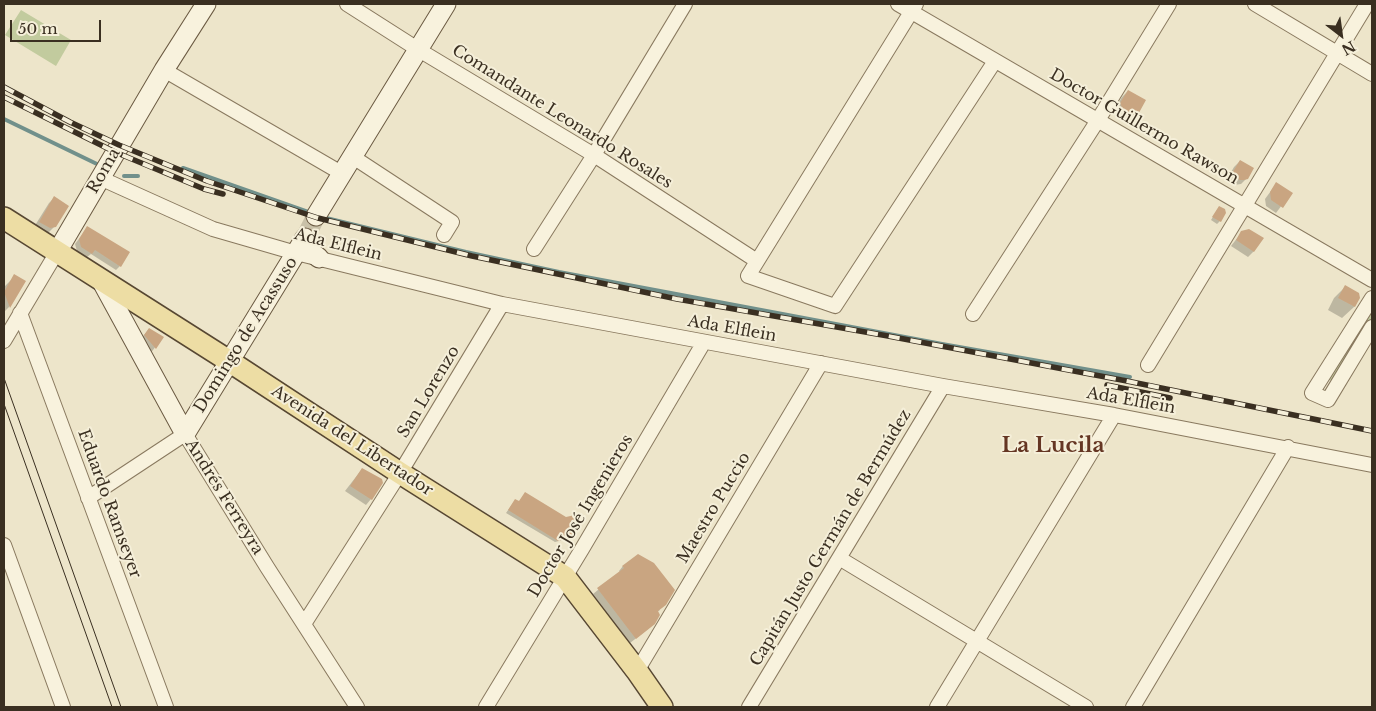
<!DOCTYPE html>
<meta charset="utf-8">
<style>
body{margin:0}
#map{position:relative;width:1376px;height:711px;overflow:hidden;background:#ede5ca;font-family:"Libre Baskerville",serif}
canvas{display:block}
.frame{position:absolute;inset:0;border:5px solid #3a2f21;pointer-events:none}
.north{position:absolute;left:1316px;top:10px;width:50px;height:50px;-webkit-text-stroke:4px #f5efd9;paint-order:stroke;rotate:150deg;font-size:14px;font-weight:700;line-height:20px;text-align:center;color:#3a2f21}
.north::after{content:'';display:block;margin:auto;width:18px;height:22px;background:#3a2f21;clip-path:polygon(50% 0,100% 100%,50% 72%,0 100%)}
.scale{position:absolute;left:10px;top:20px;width:91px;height:22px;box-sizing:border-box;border:2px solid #3a2f21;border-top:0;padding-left:6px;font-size:15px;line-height:18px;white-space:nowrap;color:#3a2f21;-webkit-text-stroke:4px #f5efd9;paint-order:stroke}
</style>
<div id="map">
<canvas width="1376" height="711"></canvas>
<div class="frame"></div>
<div class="north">N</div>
<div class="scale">50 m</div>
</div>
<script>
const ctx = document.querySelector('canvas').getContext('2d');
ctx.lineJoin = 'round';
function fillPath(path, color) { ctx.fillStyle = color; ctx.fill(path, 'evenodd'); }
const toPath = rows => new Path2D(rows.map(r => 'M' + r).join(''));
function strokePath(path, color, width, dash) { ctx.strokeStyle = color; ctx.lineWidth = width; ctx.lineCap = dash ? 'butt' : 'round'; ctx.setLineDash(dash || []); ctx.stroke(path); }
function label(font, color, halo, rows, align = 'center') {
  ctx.font = font + ' "Libre Baskerville",serif'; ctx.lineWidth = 4; ctx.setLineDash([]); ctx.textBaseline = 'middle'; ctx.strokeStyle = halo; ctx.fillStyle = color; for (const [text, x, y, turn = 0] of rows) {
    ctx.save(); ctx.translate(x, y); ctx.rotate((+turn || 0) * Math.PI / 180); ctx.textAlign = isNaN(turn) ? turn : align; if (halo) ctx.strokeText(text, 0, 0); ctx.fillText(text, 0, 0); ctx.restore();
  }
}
const green = toPath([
 [21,10,71,40,56,66,5,35],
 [1372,305,1372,319,1334,381,1327,379]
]);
const shadow = toPath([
 [1128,91,1134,119,1128,124,1120,119,1115,109,1122,97],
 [1240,161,1247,178,1241,184,1234,185,1226,181,1234,167],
 [1276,184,1291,193,1276,213,1266,206,1265,199],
 [54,198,55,226,49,232,44,233,34,227,49,203],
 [1219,207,1220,221,1217,224,1211,220],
 [88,227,120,266,116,270,91,254,87,257,77,251,75,244],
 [1242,232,1254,251,1248,257,1231,246],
 [15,276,24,281,9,307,4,312,4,287],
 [1345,287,1359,297,1354,307,1342,318,1328,310,1334,298],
 [149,329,162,338,150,354,139,341],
 [362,469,371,499,366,505,345,491],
 [513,503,570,536,567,539,555,542,506,513],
 [623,566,660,610,657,612,648,629,630,643,593,594,620,572,619,571]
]);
const stream = toPath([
 [4,119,99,165],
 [183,168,311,213],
 [124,176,138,176],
 [322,217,466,252,559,272,942,344,1130,377]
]);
const building = toPath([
 [1128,90,1146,100,1135,120,1125,114,1120,103],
 [1240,160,1254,168,1248,179,1244,180,1240,180,1231,175],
 [1276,182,1293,193,1283,208,1271,200,1270,192],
 [54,196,69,206,56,227,50,228,39,222],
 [1219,206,1225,209,1226,213,1221,222,1212,217],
 [87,226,130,252,121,267,95,250,92,254,81,247,79,239],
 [1249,229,1264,238,1254,252,1236,240,1241,231],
 [14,274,26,281,10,308,4,292],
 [1345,285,1359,293,1360,298,1355,307,1338,298],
 [149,328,164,337,156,349,144,335],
 [362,468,382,479,383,483,372,500,350,486],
 [525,492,566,517,575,515,576,528,571,537,558,541,508,510,515,499,519,501],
 [638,554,654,563,675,590,666,605,658,611,660,615,655,624,636,639,597,588,624,568,622,566]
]);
const secondaryTunnel = toPath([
 [305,238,316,216]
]);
const street = toPath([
 [347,4,419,50,594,155,757,261],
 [898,4,1372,280],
 [916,4,748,276,835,306,995,61],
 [1255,4,1372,74],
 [164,70,343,174],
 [353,157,452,222,444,235],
 [100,178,213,229,296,253,502,304,943,386,1114,415,1372,465],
 [534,249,594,155,685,4],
 [1372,298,1312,393,1328,400,1372,327],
 [20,313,166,707],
 [973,314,1098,120,1169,4],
 [4,341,57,252],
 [1148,365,1367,4],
 [88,498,185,434,267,567,357,707],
 [4,545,63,707],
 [839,558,1086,707],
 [304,624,400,473,502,304],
 [637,671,821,363],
 [486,707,582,549,704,342],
 [749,707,943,386],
 [937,707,1114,415],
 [1133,707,1288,447]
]);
const secondary = toPath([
 [316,216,446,4],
 [304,240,308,249,319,258],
 [57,252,164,70,206,4],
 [101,280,185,434],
 [185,434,305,238]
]);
const primary = toPath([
 [4,218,229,361,400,473,565,577,637,671,662,707]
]);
const tram = toPath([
 [4,378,121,707],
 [4,404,112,707]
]);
const rail = toPath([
 [4,87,70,122,119,145,207,181,318,218,472,256,677,299,888,336,1127,381,1372,431],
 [4,97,115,152,204,189,223,194],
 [1107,385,1170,398]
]);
const streetNames = [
 ["Comandante Leonardo Rosales",562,117,32],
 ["Doctor Guillermo Rawson",1144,127,30],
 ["Roma",104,171,-60],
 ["Ada Elflein",338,245,14],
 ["Ada Elflein",732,329,10],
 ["Domingo de Acassuso",246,335,-58],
 ["San Lorenzo",429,392,-59],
 ["Ada Elflein",1131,401,10],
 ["Avenida del Libertador",352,441,33],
 ["Andrés Ferreyra",224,497,58],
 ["Eduardo Ramseyer",109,504,70],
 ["Maestro Puccio",714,508,-59],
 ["Doctor José Ingenieros",581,516,-59],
 ["Capitán Justo Germán de Bermúdez",831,538,-59]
];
const districtNames = [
 ["La Lucila",1053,446]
];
fillPath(green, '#c2cb9e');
fillPath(shadow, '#0003');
strokePath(stream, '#71908b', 4);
fillPath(building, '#c9a581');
strokePath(secondaryTunnel, '#c9c1a8', 19, [19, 9]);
strokePath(street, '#89795f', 16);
strokePath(secondary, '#6b5a42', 21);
strokePath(primary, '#574732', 24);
strokePath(street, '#f8f2dd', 14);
strokePath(secondary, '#f8f2dd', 19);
strokePath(primary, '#eddda4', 21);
strokePath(tram, '#3a2f21', 1);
strokePath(rail, '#3a2f21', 5.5);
strokePath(rail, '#f5efd9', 4, [11]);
label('16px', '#3a2f21', '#f5efd9', streetNames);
label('bold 21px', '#653623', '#f5efd9', districtNames);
</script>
